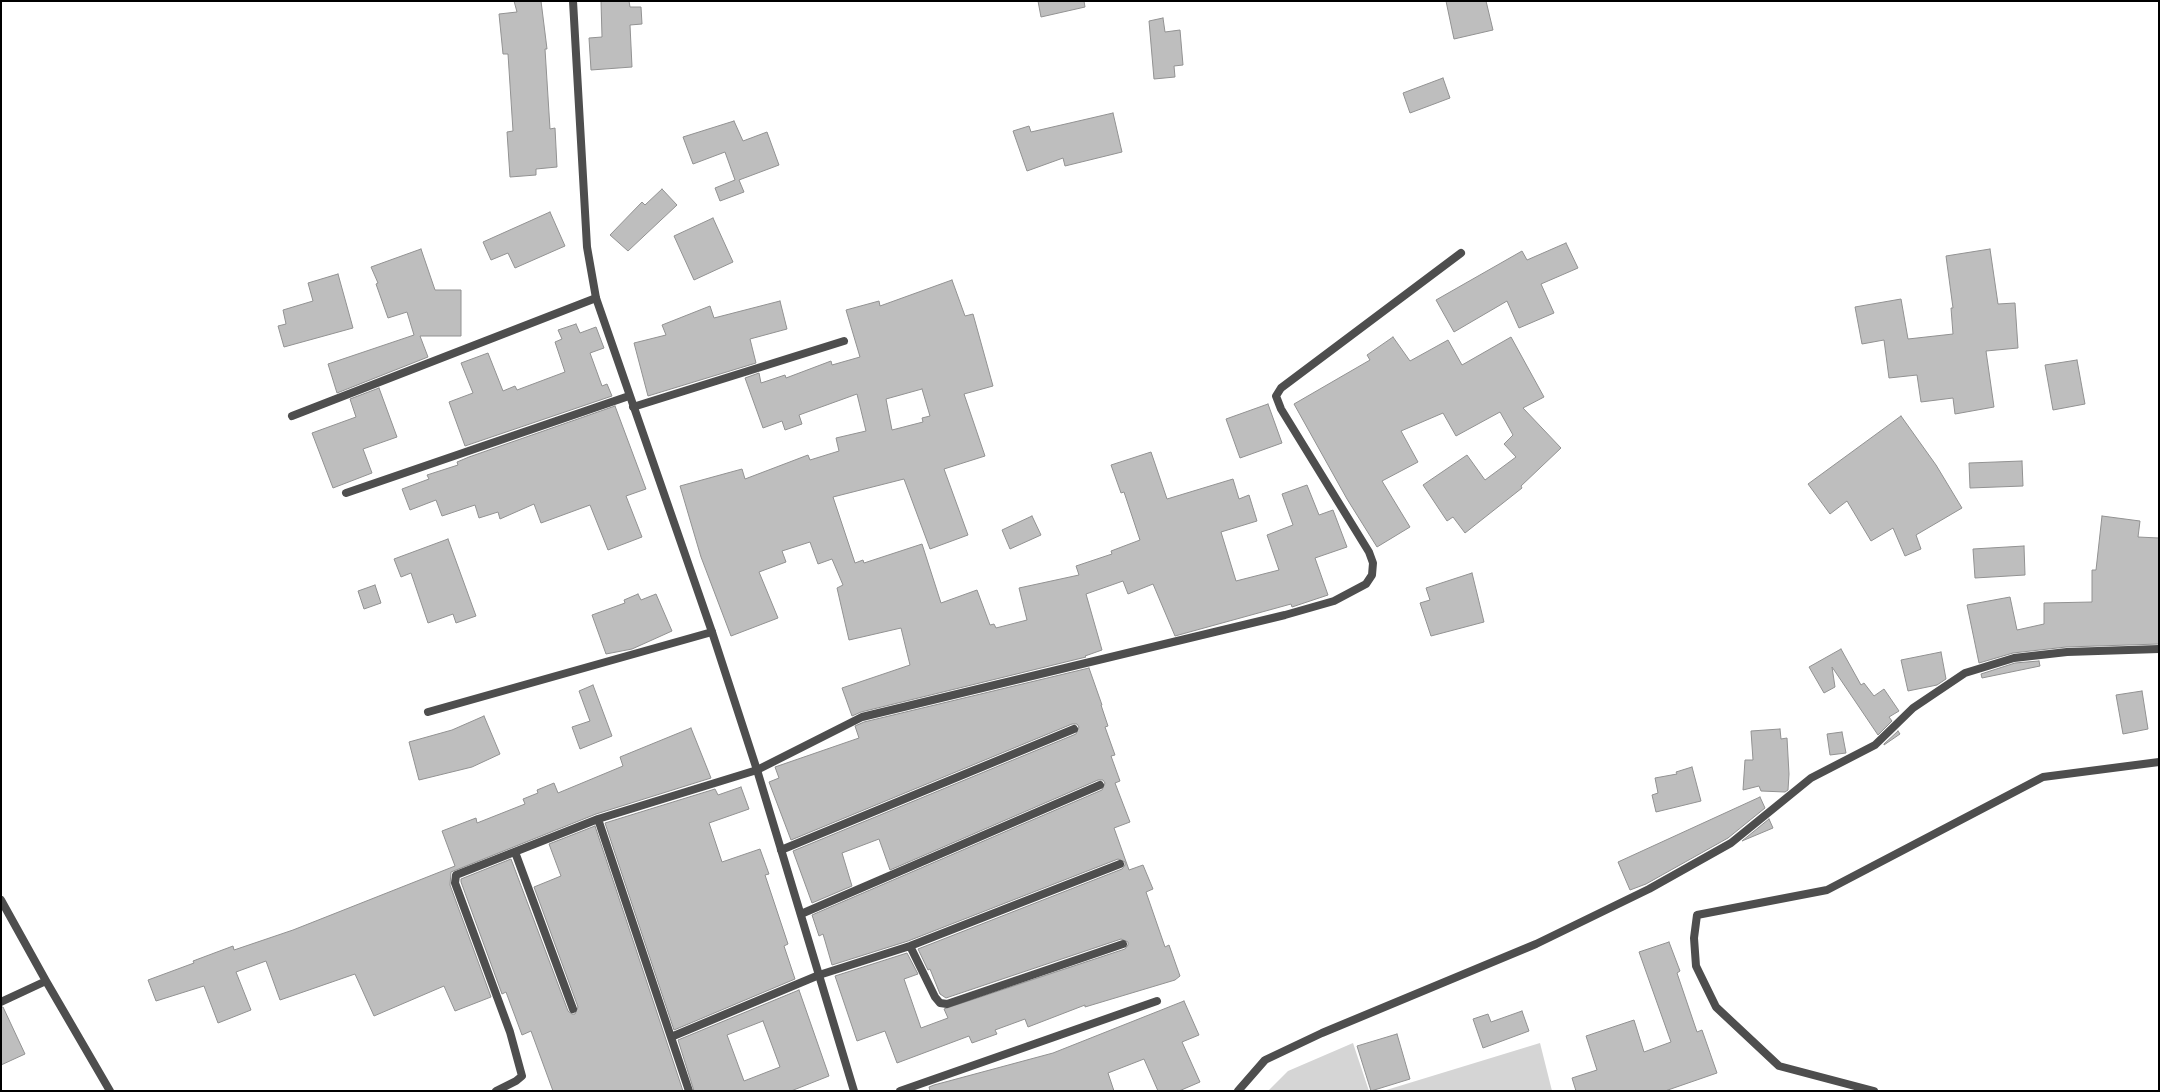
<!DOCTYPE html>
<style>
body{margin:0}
#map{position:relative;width:2160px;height:1092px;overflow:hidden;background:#fff;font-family:Helvetica,sans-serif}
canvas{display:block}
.frame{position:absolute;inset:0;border:2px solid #000;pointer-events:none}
</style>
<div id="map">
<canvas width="2160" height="1092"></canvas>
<div class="frame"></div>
</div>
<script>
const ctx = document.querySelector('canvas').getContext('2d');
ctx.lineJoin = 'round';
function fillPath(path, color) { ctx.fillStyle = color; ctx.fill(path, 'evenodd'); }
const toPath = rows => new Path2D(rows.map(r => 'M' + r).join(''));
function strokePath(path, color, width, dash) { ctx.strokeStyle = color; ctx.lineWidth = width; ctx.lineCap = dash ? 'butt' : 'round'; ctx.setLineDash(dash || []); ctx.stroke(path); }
const green = toPath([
 [1353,1043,1369,1091,1268,1091,1288,1071],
 [1540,1043,1552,1091,1383,1091]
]);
const building = toPath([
 [514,1,541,1,547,49,545,49,550,129,555,128,557,167,536,169,536,175,510,177,507,132,513,131,508,54,503,54,499,14,517,12,514,1],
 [601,1,629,1,630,7,641,7,642,24,630,25,632,67,591,70,589,38,602,37,601,1],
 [1038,1,1084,1,1085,7,1041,17,1038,1],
 [1446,1,1486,1,1493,30,1454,39,1446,1],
 [1163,18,1165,32,1180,30,1183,65,1174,66,1175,77,1154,79,1149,21,1163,18],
 [1443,78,1450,98,1410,113,1403,93,1443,78],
 [1113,113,1122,152,1065,166,1063,158,1027,171,1013,131,1029,126,1031,132,1113,113],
 [734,121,743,141,767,132,779,165,739,180,744,192,720,201,715,188,735,180,725,152,693,164,683,137,734,121],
 [662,189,677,205,628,251,610,235,642,202,645,205,662,189],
 [550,212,565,246,515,268,508,253,491,260,483,242,550,212],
 [713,218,733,262,694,280,674,236,713,218],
 [1566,243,1578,268,1541,284,1554,313,1519,328,1507,301,1454,332,1436,300,1522,251,1527,260,1566,243],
 [421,249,435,290,461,290,461,336,420,336,428,357,337,393,328,364,414,335,407,312,388,318,376,284,378,283,371,267,421,249],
 [1990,249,1998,304,2015,303,2018,348,1986,351,1994,407,1955,414,1953,398,1921,402,1917,375,1889,378,1884,340,1862,344,1855,307,1901,299,1908,339,1953,334,1951,308,1953,308,1946,256,1990,249],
 [338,274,353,328,284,347,278,326,286,324,283,310,313,301,308,283,338,274],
 [952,280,965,316,973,314,993,386,964,394,985,456,944,469,968,535,930,549,904,479,833,497,855,563,863,560,864,563,922,544,941,603,977,590,990,625,994,624,996,628,1027,620,1019,588,1079,575,1076,566,1112,554,1111,551,1140,540,1124,492,1121,493,1111,465,1151,452,1167,499,1233,479,1239,499,1249,495,1257,521,1221,532,1236,581,1279,570,1267,535,1293,525,1282,494,1307,485,1319,515,1333,510,1347,547,1315,558,1328,595,1292,607,1291,604,1175,636,1153,584,1128,594,1123,581,1086,594,1102,650,1085,656,1086,657,861,712,852,716,842,688,910,665,901,628,849,640,837,588,843,585,832,559,818,564,810,542,782,551,786,562,759,572,778,618,731,636,701,557,680,486,742,469,745,479,808,455,810,460,839,451,836,438,866,431,857,394,799,415,802,424,785,430,782,421,763,428,745,378,759,373,761,383,785,375,786,378,831,361,832,365,860,357,846,310,879,301,880,306,952,280],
 [922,389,930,416,922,418,923,422,892,430,886,399,922,389],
 [780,301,787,329,750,339,756,363,648,396,634,343,666,335,662,325,710,306,714,318,780,301],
 [576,324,580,333,596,327,604,348,590,353,602,386,607,384,612,396,465,446,449,402,473,393,461,363,488,353,503,391,515,386,517,390,565,372,555,342,562,339,558,330,576,324],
 [1393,337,1410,361,1448,340,1462,365,1511,337,1544,397,1523,408,1561,448,1521,486,1522,488,1465,533,1453,517,1447,521,1423,485,1467,455,1485,480,1516,457,1504,444,1513,435,1500,412,1456,436,1443,413,1401,431,1418,462,1382,481,1410,527,1377,547,1347,499,1294,404,1370,360,1367,355,1393,337],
 [2077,360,2085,404,2053,410,2045,365,2077,360],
 [379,388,397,437,363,449,372,473,333,488,312,433,356,417,350,399,379,388],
 [1268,404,1282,443,1240,458,1226,419,1268,404],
 [615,406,646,489,626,496,642,537,608,550,590,505,541,523,534,504,500,519,498,512,479,518,475,505,442,516,436,500,410,510,402,489,429,479,427,475,458,465,457,462,469,457,615,406],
 [1901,416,1936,465,1962,508,1916,535,1921,549,1905,556,1893,528,1871,541,1847,501,1830,514,1808,484,1901,416],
 [2022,461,2023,486,1970,488,1969,463,2022,461],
 [1032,516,1041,535,1010,549,1002,530,1032,516],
 [2102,516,2140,521,2138,537,2159,538,2159,644,2066,647,2013,653,1979,663,1967,605,2010,597,2017,630,2044,624,2044,603,2092,602,2092,570,2096,570,2102,516],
 [448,539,476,616,456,623,453,614,428,623,411,573,401,577,394,559,448,539],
 [2024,546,2025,575,1975,578,1973,549,2024,546],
 [1472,573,1484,622,1431,636,1420,603,1430,600,1426,588,1472,573],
 [375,585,381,603,364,609,358,591,375,585],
 [638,594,641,600,656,594,672,631,632,649,606,654,592,615,625,603,624,600,638,594],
 [1841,649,1861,685,1864,683,1874,696,1884,689,1899,711,1889,717,1892,721,1878,735,1832,667,1835,687,1824,693,1809,667,1841,649],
 [1941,652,1946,679,1937,685,1908,691,1901,660,1941,652],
 [2039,661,2040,666,1982,678,1981,674,2015,663,2039,661],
 [1089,668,1102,705,1101,705,1108,726,1105,727,1115,755,1111,756,1120,781,1115,783,1130,822,1114,828,1129,870,1143,865,1153,889,1146,892,1165,947,1169,945,1180,976,1175,980,1085,1007,1085,1005,1028,1027,1025,1019,995,1030,997,1034,972,1043,969,1036,897,1063,885,1031,857,1041,835,976,907,953,918,974,904,979,921,1028,948,1018,944,1009,1125,949,1128,945,1128,942,1121,939,946,998,940,994,930,969,928,970,918,949,1122,869,1125,865,1125,862,1118,859,908,941,832,965,823,934,819,936,812,915,1102,790,1105,783,1103,780,1098,780,890,870,879,839,842,853,852,886,812,903,793,851,1076,734,1079,727,1077,724,1072,724,791,840,769,782,779,778,775,767,859,738,855,726,864,722,1089,668],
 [593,685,612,736,580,749,572,727,590,721,579,691,593,685],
 [2142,691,2148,729,2123,734,2116,695,2142,691],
 [484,716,500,754,472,767,419,780,409,742,452,730,484,716],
 [691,728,711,778,596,814,451,872,450,885,491,997,455,1011,444,986,374,1016,355,974,280,1000,266,961,236,972,251,1010,218,1023,204,986,156,1001,148,980,194,963,193,961,233,946,234,950,293,930,455,866,442,831,476,818,477,823,525,804,523,799,538,793,537,790,554,783,558,793,623,766,620,757,691,728],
 [1780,729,1781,739,1787,738,1789,774,1788,790,1785,792,1761,791,1759,786,1743,790,1745,760,1753,760,1751,731,1780,729],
 [1898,731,1900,734,1884,745,1884,744,1898,731],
 [1842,732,1846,753,1830,755,1827,734,1842,732],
 [1692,767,1701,801,1656,812,1652,795,1658,793,1655,778,1677,774,1676,772,1692,767],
 [741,787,749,809,709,823,722,862,760,849,769,874,765,875,788,944,784,946,795,979,674,1030,605,823,715,789,718,795,741,787],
 [1760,797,1765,808,1728,838,1646,884,1630,890,1618,862,1760,797],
 [1769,819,1773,828,1742,841,1769,819],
 [595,826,683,1091,553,1091,531,1031,522,1035,506,992,502,994,461,882,461,879,511,859,568,1011,572,1014,575,1014,578,1007,534,887,561,876,549,844,595,826],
 [1669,942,1680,971,1677,973,1697,1032,1702,1030,1717,1073,1665,1091,1576,1091,1572,1078,1597,1070,1586,1036,1634,1020,1644,1052,1671,1042,1639,952,1669,942],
 [799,990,829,1076,791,1091,694,1091,678,1040,799,990],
 [763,1021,780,1067,744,1081,727,1035,763,1021],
 [1184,1001,1199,1035,1182,1042,1200,1082,1179,1091,1158,1091,1144,1059,1108,1073,1114,1091,930,1091,929,1087,934,1085,1053,1053,1184,1001],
 [1,1007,3,1007,25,1054,1,1065,1,1007],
 [1522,1011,1529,1031,1483,1048,1473,1019,1488,1014,1491,1022,1522,1011],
 [1397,1034,1410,1079,1371,1091,1357,1046,1397,1034]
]);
const service = toPath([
 [1874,1091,1779,1066,1716,1007,1696,966,1694,938,1697,915,1827,890,2043,777,2159,762]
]);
const minor = toPath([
 [633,407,844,341],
 [292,416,596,298],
 [346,493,629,396],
 [428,712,712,632],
 [598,819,689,1091],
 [781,850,1074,729],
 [515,852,573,1009],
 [1,900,46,981,110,1091],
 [801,914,1100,785],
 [910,946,935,997,940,1003,947,1004,1123,944],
 [1,1002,46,981],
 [671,1037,819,975,910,946,1120,864],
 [496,1091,516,1081,522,1076,510,1032,455,883,456,875,598,819,757,770,862,717,1285,615,1334,601,1366,584,1372,575,1373,563,1369,552,1281,409,1276,396,1281,388,1461,253],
 [900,1091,1157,1001]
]);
const tertiary = toPath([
 [573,1,587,247,596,298,712,632,757,770,854,1091],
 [1238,1091,1265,1060,1322,1033,1536,944,1649,889,1731,843,1811,778,1875,745,1913,708,1965,673,2014,658,2067,652,2159,649]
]);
fillPath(green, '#d5d5d5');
fillPath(building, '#bebebe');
strokePath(building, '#929292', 1);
strokePath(service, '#4e4e4e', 8);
strokePath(minor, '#4e4e4e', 8);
strokePath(tertiary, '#4e4e4e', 8);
</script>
